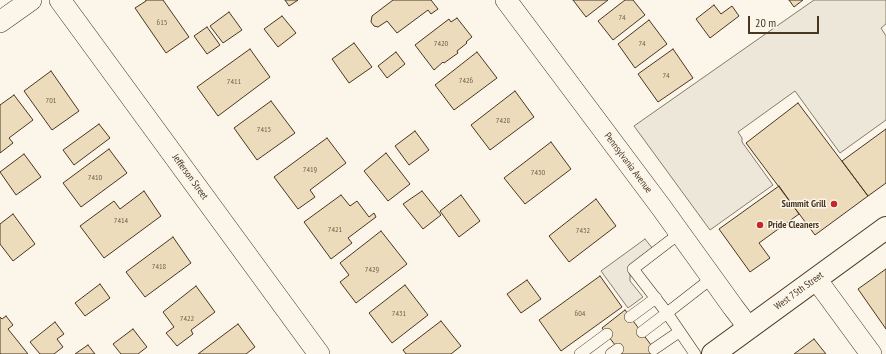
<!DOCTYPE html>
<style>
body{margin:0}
#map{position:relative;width:886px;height:354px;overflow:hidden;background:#fbf6e9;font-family:"PT Sans Narrow",sans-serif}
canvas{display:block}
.scale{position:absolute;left:748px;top:16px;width:71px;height:18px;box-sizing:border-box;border:2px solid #4a3520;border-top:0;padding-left:5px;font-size:12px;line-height:14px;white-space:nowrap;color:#4a3520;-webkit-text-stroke:3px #fbf6e9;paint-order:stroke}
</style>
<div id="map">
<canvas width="886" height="354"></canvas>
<div class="scale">20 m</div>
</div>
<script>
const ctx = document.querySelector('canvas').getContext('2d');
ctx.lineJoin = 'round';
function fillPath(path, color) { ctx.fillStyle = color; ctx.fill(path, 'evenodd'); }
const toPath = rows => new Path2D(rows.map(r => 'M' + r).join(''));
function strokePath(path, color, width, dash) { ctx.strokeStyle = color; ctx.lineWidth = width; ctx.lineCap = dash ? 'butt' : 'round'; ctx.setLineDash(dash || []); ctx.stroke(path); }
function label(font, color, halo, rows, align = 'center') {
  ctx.font = font + ' "PT Sans Narrow",sans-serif'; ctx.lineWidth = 3; ctx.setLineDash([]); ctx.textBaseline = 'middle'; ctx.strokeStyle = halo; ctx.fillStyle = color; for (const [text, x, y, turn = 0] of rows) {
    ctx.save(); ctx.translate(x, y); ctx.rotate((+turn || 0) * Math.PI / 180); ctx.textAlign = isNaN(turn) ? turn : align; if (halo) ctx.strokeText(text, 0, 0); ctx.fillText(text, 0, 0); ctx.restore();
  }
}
const parking = toPath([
 [814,0,886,0,886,24,881,28,886,36,886,120,840,153,795,91,738,132,742,138,742,142,773,185,710,230,634,126,814,0],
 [645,239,653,249,630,271,630,281,643,297,628,308,601,271,645,239]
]);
const building = toPath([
 [146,0,163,0,189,37,166,53,135,8,146,1,146,0],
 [285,0,298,0,289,6,285,0],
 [393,0,431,0,438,9,431,14,428,10,397,33,387,21,378,27,374,26,371,22,372,16,393,0],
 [573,0,608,0,586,17,573,0],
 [625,0,633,0,645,15,613,40,598,21,625,0],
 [789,0,803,0,794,7,789,0],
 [714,5,721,14,732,6,739,16,710,38,696,19,714,5],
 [229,12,242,30,223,43,210,26,229,12],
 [282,16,296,33,278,47,264,29,282,16],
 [457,18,472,37,466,42,467,43,457,51,458,53,444,63,443,62,434,70,415,45,449,19,451,22,457,18],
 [649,20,667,44,635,68,618,44,649,20],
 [207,27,220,45,207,54,194,36,207,27],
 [354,43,372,67,349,83,332,59,354,43],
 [250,49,270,77,218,116,197,87,250,49],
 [673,49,693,78,658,102,638,74,673,49],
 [396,52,405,64,387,78,378,66,396,52],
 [477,52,497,78,454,110,435,85,477,52],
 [51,71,79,111,52,130,24,91,51,71],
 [515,91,534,117,490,150,471,125,515,91],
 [14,95,33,120,9,138,13,143,0,153,0,105,14,95],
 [271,101,295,133,257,160,234,128,271,101],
 [798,103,868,196,815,235,746,143,798,103],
 [99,124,110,138,74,165,63,150,99,124],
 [886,129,886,183,868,196,842,161,886,129],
 [415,131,429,150,409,165,395,146,415,131],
 [327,138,346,163,310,190,315,197,298,209,274,177,327,138],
 [551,142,571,169,525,204,504,178,551,142],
 [109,149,127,173,81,207,63,183,109,149],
 [386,153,410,184,388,201,364,171,386,153],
 [24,154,41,177,16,195,0,172,24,154],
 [779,186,799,214,759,243,770,258,750,272,719,229,779,186],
 [144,191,161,216,104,258,80,226,114,201,120,209,144,191],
 [422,191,441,215,423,229,403,204,422,191],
 [341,195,350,206,357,201,369,217,374,213,376,217,348,238,352,243,331,259,304,222,341,195],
 [461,195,480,221,459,237,440,211,461,195],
 [596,199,616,226,569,262,549,236,596,199],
 [13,214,35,244,13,261,0,244,0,224,13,214],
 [381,231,407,264,356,303,340,282,349,275,340,263,381,231],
 [173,237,191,263,145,297,126,272,173,237],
 [886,269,886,329,858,289,886,269],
 [600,276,622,307,561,351,539,320,600,276],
 [527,280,541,299,521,313,507,294,527,280],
 [100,284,110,298,85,316,75,303,100,284],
 [405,285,428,315,392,343,369,313,405,285],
 [196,286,215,312,191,330,193,334,177,346,166,333,174,327,163,312,196,286],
 [625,310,657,353,656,354,622,354,602,328,625,310],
 [6,316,13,325,8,329,28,354,0,354,0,317,2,319,6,316],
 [441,321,461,346,451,354,406,354,403,350,441,321],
 [55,322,64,334,57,339,63,347,54,354,40,354,30,342,55,322],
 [238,324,255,347,246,354,198,354,238,324],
 [133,329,147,347,138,354,121,354,113,344,133,329],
 [814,339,826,354,794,354,814,339],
 [88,345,95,354,75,354,88,345]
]);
const service = toPath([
 [680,233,633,269,667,313,712,278],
 [630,317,656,298],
 [642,332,667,313,695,354],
 [654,349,679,332],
 [580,354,607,334],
 [611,354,618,349]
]);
const minor = toPath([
 [60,0,319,354],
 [506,0,661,207,733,307,749,328],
 [0,22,31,0],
 [816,279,871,354]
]);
const secondary = toPath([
 [713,354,886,228]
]);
const markers = [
 [834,204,4,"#c62828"],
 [760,225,4,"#c62828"]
];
const numberNames = [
 ["74",622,18],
 ["615",162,23],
 ["7420",441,44],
 ["74",642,44],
 ["74",666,76],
 ["7426",466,81],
 ["7411",234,82],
 ["701",51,101],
 ["7428",503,121],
 ["7415",264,130],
 ["7419",310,170],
 ["7430",538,173],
 ["7410",95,178],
 ["7414",121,221],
 ["7421",335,230],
 ["7432",583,231],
 ["7418",159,267],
 ["7429",372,270],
 ["7431",399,314],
 ["604",580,314],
 ["7422",187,319]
];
const streetNames = [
 ["Pennsylvania Avenue",628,163,53],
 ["Jefferson Street",190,177,54],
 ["West 75th Street",799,291,-36]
];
const poiNames = [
 ["Summit Grill",826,204],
 ["Pride Cleaners",768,225,"left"]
];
fillPath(parking, '#ede7d9');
strokePath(parking, '#887966', 1);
fillPath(building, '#ecdcbc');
strokePath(building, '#4a3520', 1);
strokePath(service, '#4a3520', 12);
strokePath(minor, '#4a3520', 22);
strokePath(secondary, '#4a3520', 24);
strokePath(service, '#fbf6e9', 11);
strokePath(minor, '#fbf6e9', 21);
strokePath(secondary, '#fbf6e9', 22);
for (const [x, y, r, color] of markers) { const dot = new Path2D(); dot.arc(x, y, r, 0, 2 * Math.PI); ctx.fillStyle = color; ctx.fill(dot); strokePath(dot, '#fbf6e9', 1.5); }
label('8px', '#725f47', null, numberNames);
label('10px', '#4a3520', '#fbf6e9', streetNames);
label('bold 10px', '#4a3520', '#fbf6e9', poiNames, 'right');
</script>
